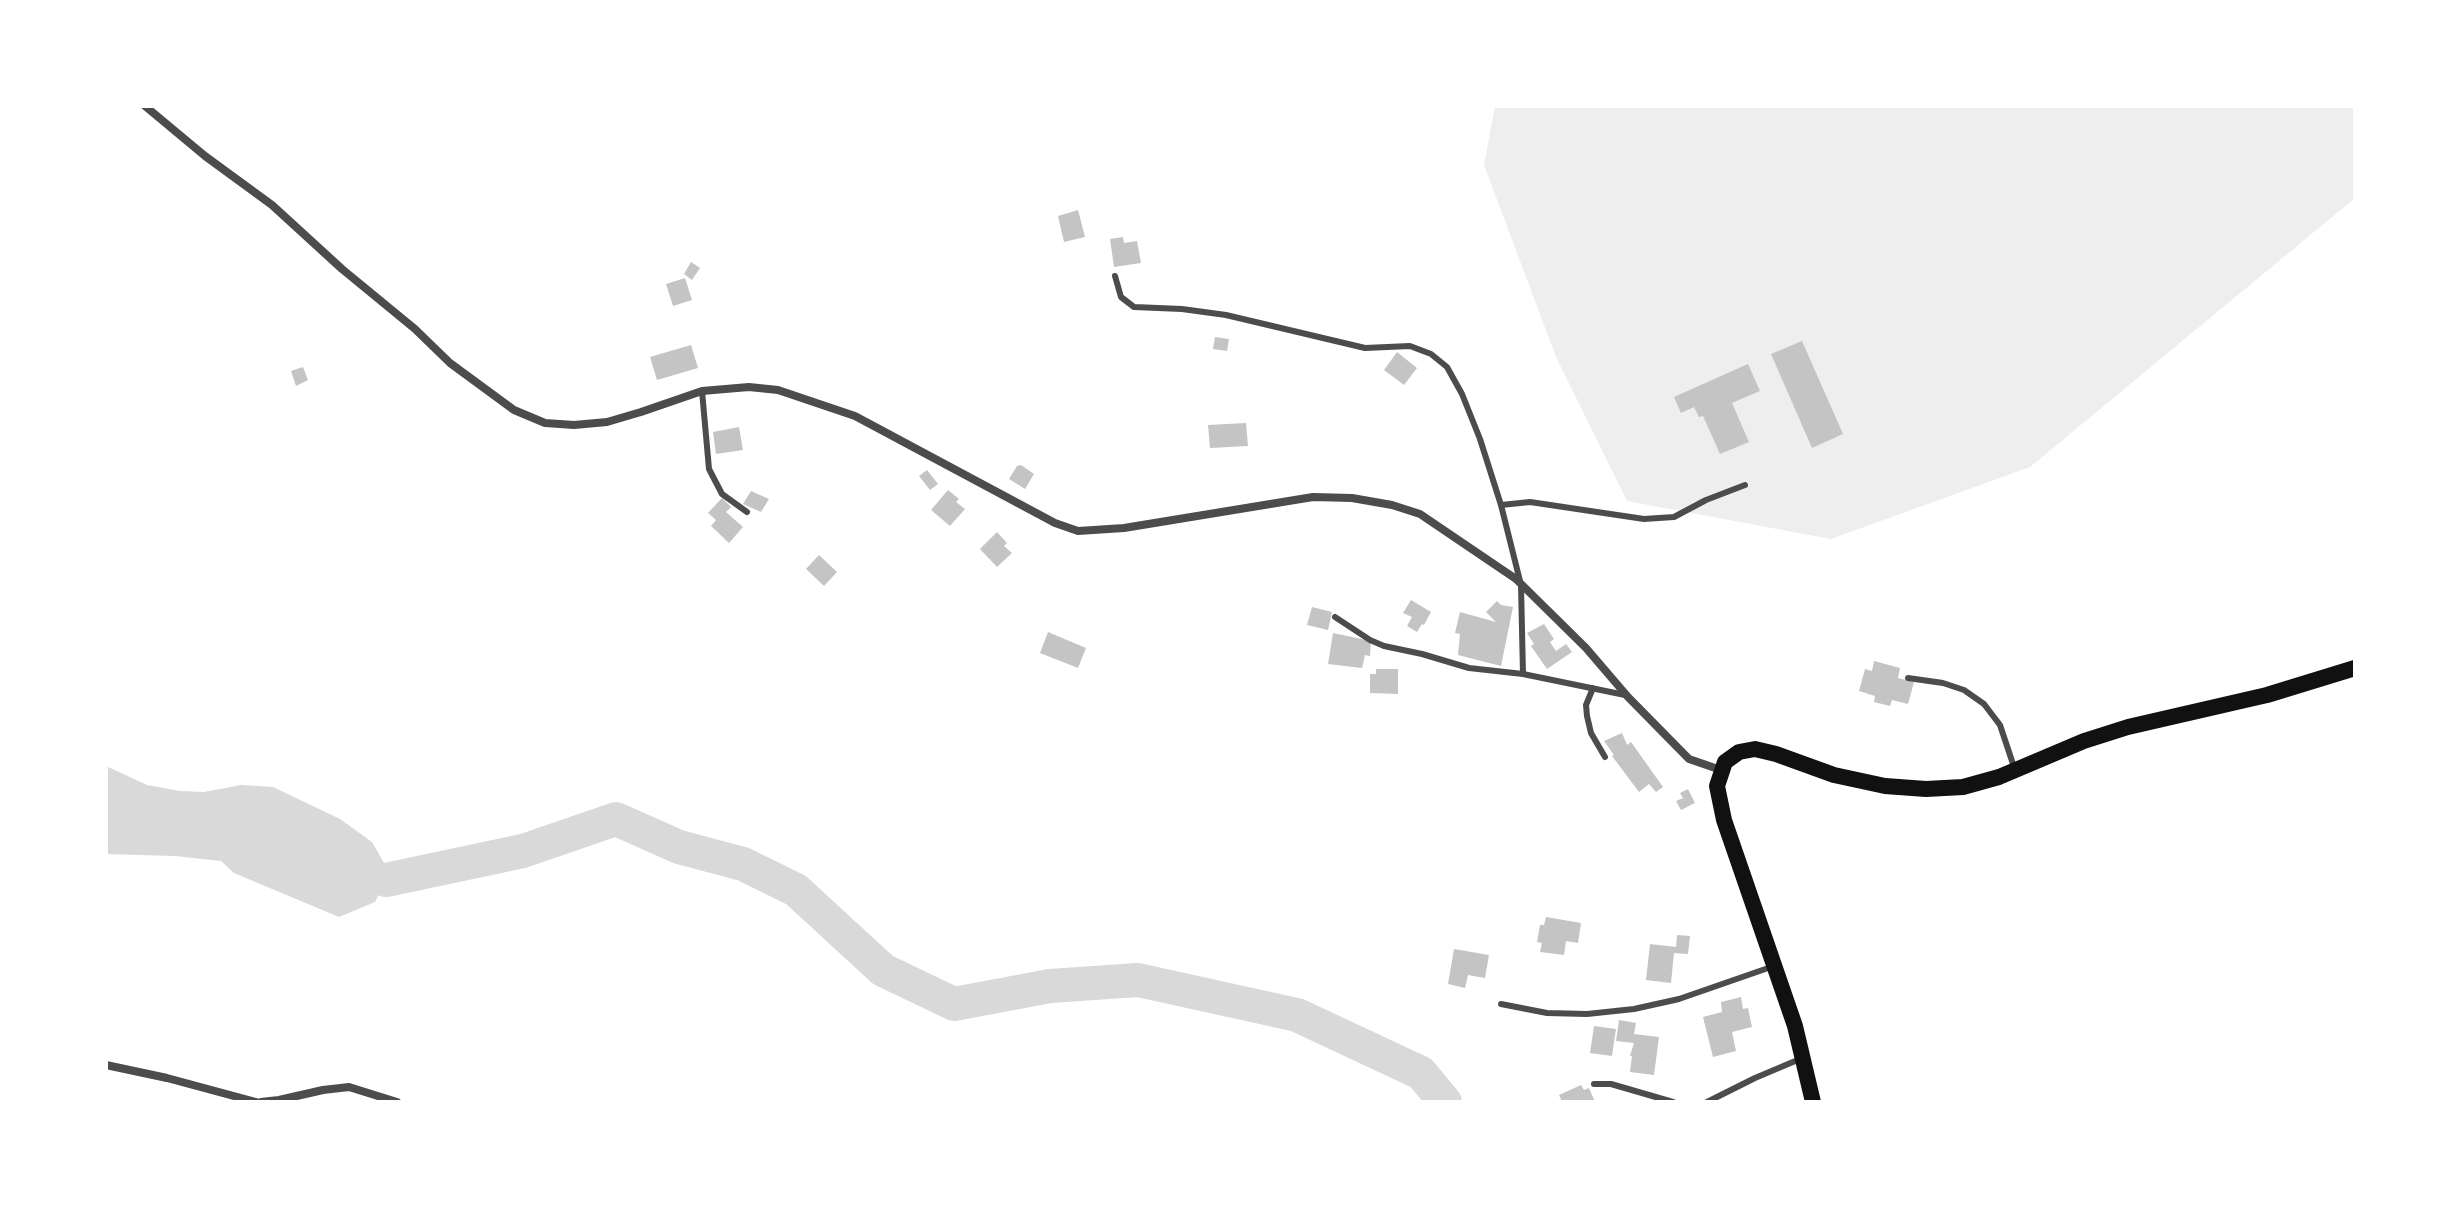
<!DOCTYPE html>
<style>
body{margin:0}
#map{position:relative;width:2461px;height:1208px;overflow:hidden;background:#fff;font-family:Figtree,sans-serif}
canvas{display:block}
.frame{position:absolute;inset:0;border:108px solid #fff;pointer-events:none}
</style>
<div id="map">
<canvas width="2461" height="1208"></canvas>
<div class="frame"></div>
</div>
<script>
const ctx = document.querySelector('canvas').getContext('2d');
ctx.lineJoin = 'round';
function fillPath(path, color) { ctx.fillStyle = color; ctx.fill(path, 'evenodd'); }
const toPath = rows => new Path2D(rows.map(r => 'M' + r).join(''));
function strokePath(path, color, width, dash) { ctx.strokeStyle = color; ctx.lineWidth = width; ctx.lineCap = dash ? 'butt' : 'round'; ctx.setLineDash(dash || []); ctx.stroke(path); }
const green = toPath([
 [1495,106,2355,106,2355,198,2030,467,1831,539,1627,501,1556,357,1484,165]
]);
const water = toPath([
 [106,766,147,785,180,791,204,792,241,785,273,787,340,819,372,842,387,868,386,880,375,902,339,917,234,873,221,861,175,856,106,854]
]);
const river = toPath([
 [386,880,523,851,616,819,679,847,743,864,796,890,883,970,954,1004,1050,986,1138,980,1297,1015,1421,1073,1445,1102]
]);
const building = toPath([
 [1078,210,1085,237,1064,242,1058,216],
 [1123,237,1124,243,1137,241,1141,263,1114,267,1110,239],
 [691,262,700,268,692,280,684,274],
 [685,278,692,300,673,306,666,284],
 [1215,337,1229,339,1227,351,1213,349],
 [1802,341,1843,434,1812,448,1771,354],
 [691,345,698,368,657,380,650,357],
 [1397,352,1417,368,1404,385,1384,370],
 [1748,364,1760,391,1732,403,1749,442,1720,454,1703,416,1699,417,1694,407,1681,413,1674,397],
 [303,367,308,380,296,386,291,371],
 [1246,423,1248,446,1210,448,1208,425],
 [739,427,743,450,716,454,713,432],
 [1021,465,1034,474,1025,489,1009,479,1017,466],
 [927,470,938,484,930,490,919,476],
 [948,490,959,499,956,502,965,509,950,526,931,510],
 [751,491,769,499,761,512,743,504],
 [722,498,731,507,726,512,743,527,729,543,711,526,716,520,708,513],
 [997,532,1007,543,1004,546,1012,553,997,567,980,549],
 [819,555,837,572,824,586,806,569],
 [1411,600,1431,612,1424,625,1422,624,1417,632,1407,626,1412,617,1403,613],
 [1497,601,1501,605,1513,607,1501,666,1458,655,1460,634,1455,633,1460,612,1496,622,1486,612],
 [1312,607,1332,612,1328,630,1307,625],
 [1544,624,1554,639,1550,642,1556,651,1566,644,1572,652,1547,669,1531,646,1534,644,1527,633],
 [1048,632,1086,648,1078,668,1040,653],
 [1333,633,1371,641,1370,656,1365,655,1362,668,1328,664],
 [1874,661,1900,668,1898,678,1914,682,1908,704,1892,700,1890,706,1874,702,1875,696,1859,691,1865,669,1872,671],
 [1376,669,1398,669,1398,694,1370,693,1370,674,1376,674],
 [1622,733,1627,745,1631,742,1663,787,1656,792,1649,784,1639,792,1612,756,1614,755,1604,741],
 [1688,789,1695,803,1681,810,1676,801,1683,798,1680,793],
 [1546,917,1581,923,1578,943,1566,941,1564,955,1540,952,1542,943,1537,942,1540,925,1544,925],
 [1677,935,1690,936,1688,954,1674,953,1671,983,1646,980,1650,944,1676,947],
 [1454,949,1489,955,1485,978,1468,975,1465,988,1448,984],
 [1741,997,1743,1009,1748,1008,1752,1027,1732,1032,1736,1051,1713,1057,1703,1017,1722,1012,1721,1002],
 [1619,1020,1636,1023,1634,1034,1659,1037,1654,1075,1630,1072,1632,1056,1630,1056,1634,1043,1616,1041],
 [1594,1026,1616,1029,1612,1056,1590,1053],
 [1581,1085,1584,1090,1589,1088,1595,1102,1562,1102,1559,1095]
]);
const service = toPath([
 [1115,276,1121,297,1134,307,1182,309,1226,315,1365,348,1410,346,1431,354,1447,367,1462,394,1480,439,1501,505,1521,585,1523,674],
 [702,391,709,469,722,494,747,512],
 [1501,505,1530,502,1644,519,1674,517,1706,500,1745,485],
 [1335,617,1370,640,1384,646,1422,654,1469,668,1523,674,1625,695],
 [1908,678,1943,683,1964,690,1984,704,2000,725,2014,767],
 [1593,688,1586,705,1587,716,1591,733,1605,757],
 [1501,1004,1547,1013,1587,1014,1634,1009,1679,999,1774,966],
 [1594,1084,1611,1084,1673,1102],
 [1707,1102,1755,1078,1800,1059]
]);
const minor = toPath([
 [145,106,205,156,272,205,342,269,415,329,450,363,514,410,545,423,574,425,607,422,641,412,702,391,749,387,778,390,855,416,1055,523,1078,531,1124,528,1313,497,1352,498,1392,505,1420,514,1516,579,1586,648,1628,697,1689,759,1721,770],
 [106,1065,167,1078,256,1102],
 [261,1102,279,1100,323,1090,349,1087,397,1102]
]);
const secondary = toPath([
 [1813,1102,1795,1026,1724,820,1717,786,1725,762,1739,752,1755,749,1776,754,1834,775,1885,786,1926,789,1963,787,1999,777,2084,741,2128,727,2267,695,2355,668]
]);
fillPath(green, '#eee');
fillPath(water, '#d9d9d9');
strokePath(river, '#d9d9d9', 34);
fillPath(building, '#c4c4c4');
strokePath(service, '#4c4c4c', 6);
strokePath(minor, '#4c4c4c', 8);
strokePath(secondary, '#111', 16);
</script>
